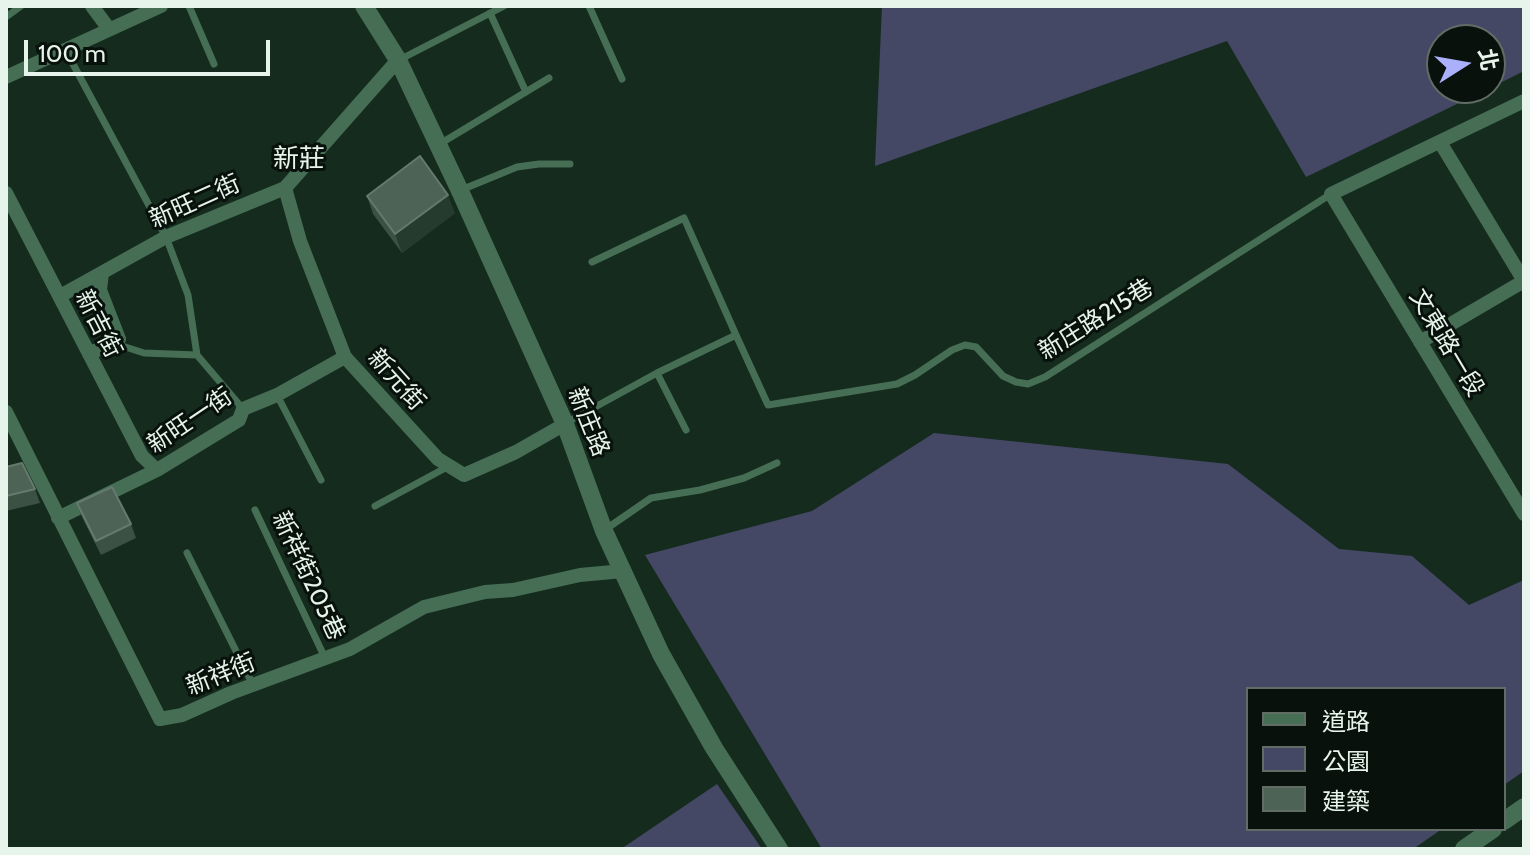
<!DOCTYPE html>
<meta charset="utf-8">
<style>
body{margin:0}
#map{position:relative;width:1530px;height:855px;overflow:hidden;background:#152b1e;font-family:Cabin,"Noto Sans TC",sans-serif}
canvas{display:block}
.frame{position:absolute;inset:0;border:8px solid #e6f4eb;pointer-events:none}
.legend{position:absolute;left:1246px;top:687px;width:260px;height:144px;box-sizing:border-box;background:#08110b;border:2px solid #616c65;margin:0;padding:10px 14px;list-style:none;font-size:24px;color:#e6f4eb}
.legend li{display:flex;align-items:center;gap:16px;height:40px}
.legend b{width:40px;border:2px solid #616c65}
.north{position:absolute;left:1426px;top:24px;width:80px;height:80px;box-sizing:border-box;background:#08110b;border:2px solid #616c65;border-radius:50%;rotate:79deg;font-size:22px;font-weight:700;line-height:32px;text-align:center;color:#e6f4eb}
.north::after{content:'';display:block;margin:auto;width:28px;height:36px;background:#aab0fc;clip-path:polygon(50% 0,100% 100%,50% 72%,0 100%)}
.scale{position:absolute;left:24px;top:40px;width:246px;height:36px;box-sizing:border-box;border:4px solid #e6f4eb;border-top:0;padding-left:10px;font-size:24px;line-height:28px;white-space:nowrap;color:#e6f4eb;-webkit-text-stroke:6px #08110b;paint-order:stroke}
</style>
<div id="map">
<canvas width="1530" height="855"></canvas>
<div class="frame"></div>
<ul class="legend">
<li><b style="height:10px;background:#456e55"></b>道路</li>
<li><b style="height:22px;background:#454865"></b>公園</li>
<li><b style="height:22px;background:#4d6356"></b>建築</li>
</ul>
<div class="north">北</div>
<div class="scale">100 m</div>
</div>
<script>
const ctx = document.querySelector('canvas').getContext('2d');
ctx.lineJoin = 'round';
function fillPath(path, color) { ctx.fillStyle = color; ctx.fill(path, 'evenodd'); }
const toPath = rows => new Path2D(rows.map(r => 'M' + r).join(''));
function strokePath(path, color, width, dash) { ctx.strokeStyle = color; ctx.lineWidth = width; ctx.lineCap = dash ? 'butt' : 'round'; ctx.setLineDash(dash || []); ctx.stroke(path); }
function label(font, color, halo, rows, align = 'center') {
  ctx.font = font + ' Cabin,"Noto Sans TC",sans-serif'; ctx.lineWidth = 6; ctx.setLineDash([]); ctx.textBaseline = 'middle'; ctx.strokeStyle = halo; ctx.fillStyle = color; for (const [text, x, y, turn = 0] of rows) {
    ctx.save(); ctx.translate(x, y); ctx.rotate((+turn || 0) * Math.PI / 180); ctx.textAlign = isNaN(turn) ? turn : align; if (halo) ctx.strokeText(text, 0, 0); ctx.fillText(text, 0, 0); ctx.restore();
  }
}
const green = toPath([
 [882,6,1524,6,1524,71,1490,88,1490,40,1442,40,1442,88,1490,88,1306,177,1227,41,875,166],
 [934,433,1228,464,1339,549,1412,556,1469,605,1524,580,1524,771,1504,785,1504,689,1248,689,1248,829,1442,829,1413,849,822,849,645,555,812,511],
 [717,784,762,849,621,849]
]);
const service = toPath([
 [189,6,214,64],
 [589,6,622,79],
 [490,13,526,92],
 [6,17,21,6],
 [66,51,166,237,188,295,197,355,243,409],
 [399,60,504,6],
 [438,145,549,78],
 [461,190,517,167,539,164,570,164],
 [592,262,684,218,736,335],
 [113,343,144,353,197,355],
 [657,373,686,430],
 [277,395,321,480],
 [566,423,657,373,736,335,768,405,897,384,915,375,952,350,965,345,976,347,1003,376,1016,382,1028,384,1045,377,1331,194],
 [375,506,449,466],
 [255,510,325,658],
 [606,529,651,498,700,490,744,478,777,463],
 [187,553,253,685]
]);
const minor = toPath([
 [92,6,109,29],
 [6,77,161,6],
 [1524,101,1331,194,1524,514],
 [1440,142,1524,281],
 [285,188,300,241,345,357,438,459,464,475,516,452,565,424],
 [6,193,142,456,157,470],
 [60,296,166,237,285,188,398,60],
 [1420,342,1524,281],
 [89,354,119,339,100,290,102,273],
 [6,412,160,719,182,715,231,693,350,649,424,607,485,592,513,590,580,575,623,571],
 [58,518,157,470,239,420,243,409,277,395,345,357]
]);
const tertiary = toPath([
 [364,6,398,60,460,191,565,424,604,531,661,654,714,748,779,849],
 [1504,821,1524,807],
 [1464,849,1493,829]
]);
const wall = toPath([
 [367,196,455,213,402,253,373,214],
 [6,467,35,489,40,503,6,511],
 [77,503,131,524,136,538,101,555,82,517]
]);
const shadedWall = toPath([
 [448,195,455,213,402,253,395,234]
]);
const building = toPath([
 [420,156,448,195,395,234,367,196,420,156],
 [22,463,35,489,6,496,6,467,22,463],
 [112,487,131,524,96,541,77,503,112,487]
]);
const streetNames = [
 ["新旺二街",195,202,-24],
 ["新庄路215巷",1096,320,-32],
 ["新吉街",98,324,63],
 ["文東路一段",1446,343,59],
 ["新元街",396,380,48],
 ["新旺一街",190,421,-34],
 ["新庄路",588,422,68],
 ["新祥街205巷",308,576,65],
 ["新祥街",221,675,-22]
];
const neighbourhoodNames = [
 ["新莊",299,159]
];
fillPath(green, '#454865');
strokePath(service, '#456e55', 7);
strokePath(minor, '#456e55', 14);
strokePath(tertiary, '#456e55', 18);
fillPath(wall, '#3b5144');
fillPath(shadedWall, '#243b2d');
fillPath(building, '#4d6356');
strokePath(building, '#657a6d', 2);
label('24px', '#e6f4eb', '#08110b', streetNames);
label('26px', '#e6f4eb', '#08110b', neighbourhoodNames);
</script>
